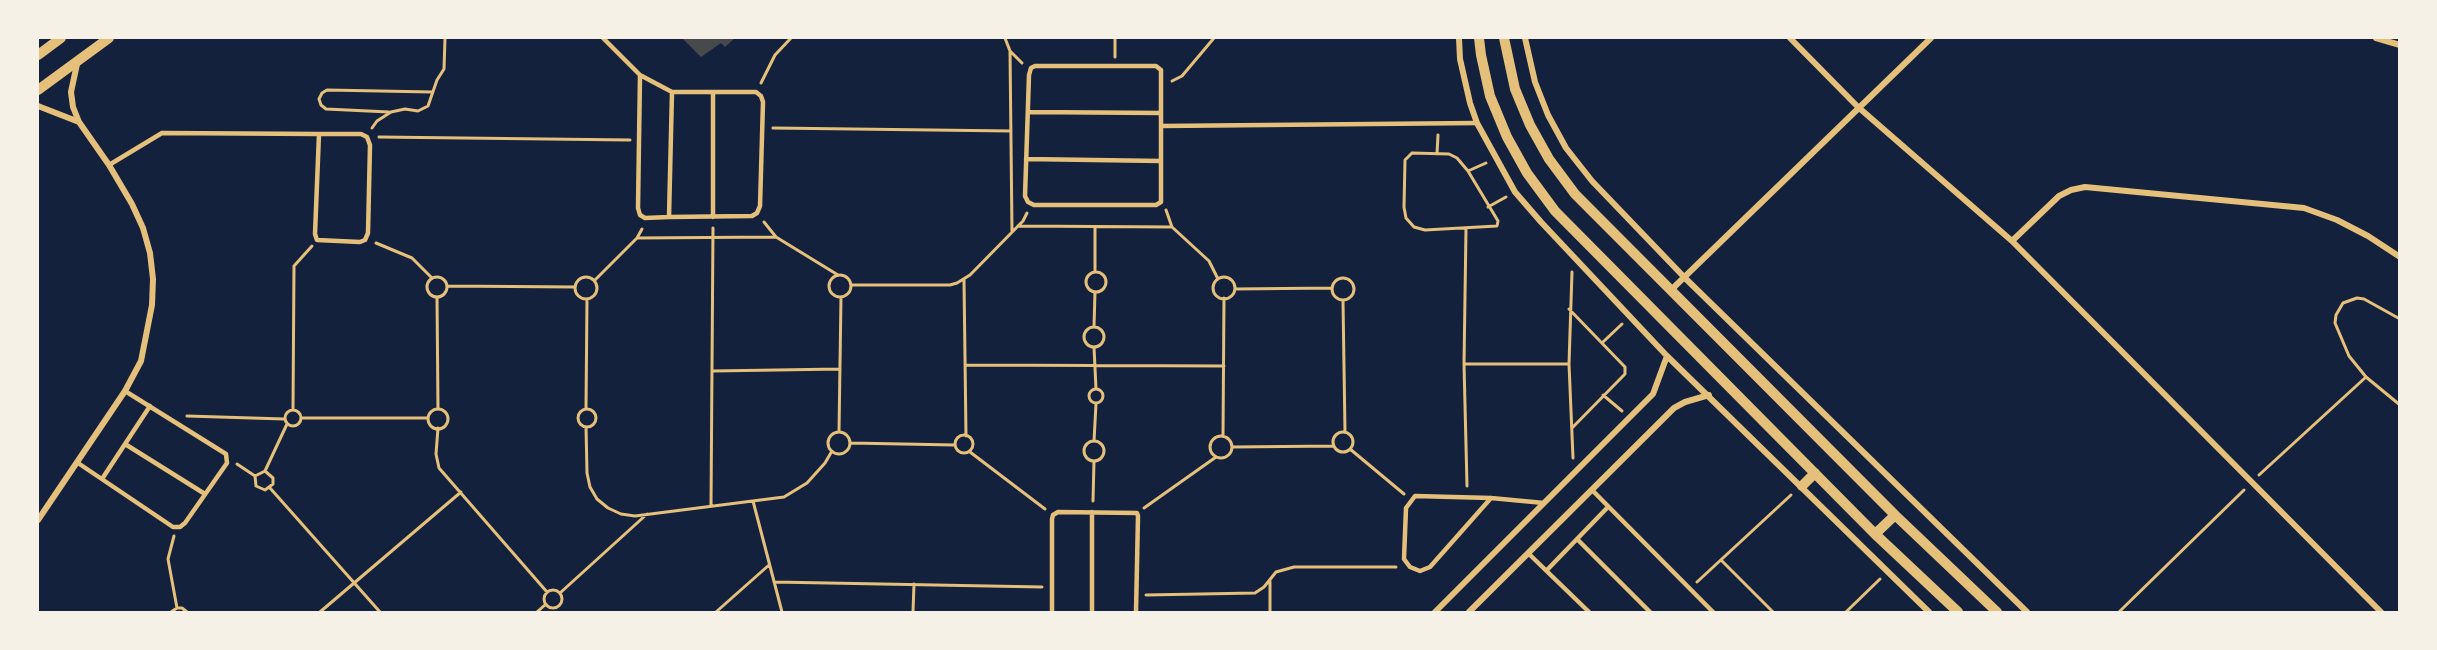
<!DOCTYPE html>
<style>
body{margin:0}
#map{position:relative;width:2437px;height:650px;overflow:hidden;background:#14213d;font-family:"Nunito Sans",sans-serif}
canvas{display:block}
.frame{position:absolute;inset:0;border:39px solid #f6f1e7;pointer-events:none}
</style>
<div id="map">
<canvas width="2437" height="650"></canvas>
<div class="frame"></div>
</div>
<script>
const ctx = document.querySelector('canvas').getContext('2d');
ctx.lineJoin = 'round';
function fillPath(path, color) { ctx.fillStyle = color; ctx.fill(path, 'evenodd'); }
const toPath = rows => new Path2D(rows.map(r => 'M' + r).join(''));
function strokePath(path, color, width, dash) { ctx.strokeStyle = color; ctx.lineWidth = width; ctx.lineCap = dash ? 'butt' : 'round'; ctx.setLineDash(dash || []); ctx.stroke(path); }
const building = toPath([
 [682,38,735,38,725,47,721,43,701,57]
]);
const path = toPath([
 [1005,38,1010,51,1022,63],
 [1115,38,1115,57],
 [1010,51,1012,232],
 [1172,81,1182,76,1214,38],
 [761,83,775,55,791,38],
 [389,112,326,109,321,105,319,99,322,93,327,90,432,92],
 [372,128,377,121,391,112,405,109,418,111,428,106,437,80,444,69,445,38],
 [773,128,1011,131],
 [379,137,630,140],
 [1412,153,1449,154,1457,158,1468,171,1498,221,1497,226,1425,230,1414,227,1406,218,1404,207,1405,160,1412,153],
 [1437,154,1438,135],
 [1468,171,1486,163],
 [1488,207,1506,197],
 [1166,210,1172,227,1209,261,1218,279],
 [764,222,776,237],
 [1018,226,1172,227],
 [1095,227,1095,272],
 [1466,229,1464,364,1467,486],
 [637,238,776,237,838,275],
 [376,243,412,258,432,278],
 [1572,272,1569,364,1573,458],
 '1086 282a10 10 0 1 1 20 0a10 10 0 1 1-20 0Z',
 '829 286a11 11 0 1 1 22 0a11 11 0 1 1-22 0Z',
 '427 287a10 10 0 1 1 20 0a10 10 0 1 1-20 0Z',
 '575 288a11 11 0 1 1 22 0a11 11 0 1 1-22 0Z',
 '1213 288a11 11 0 1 1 22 0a11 11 0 1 1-22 0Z',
 '1332 289a11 11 0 1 1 22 0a11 11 0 1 1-22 0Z',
 [595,280,637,238,642,229],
 [964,280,966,436],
 [851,285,950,285,957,283,970,275,1023,221,1027,213],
 [447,286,575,287],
 [1235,289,1332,288],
 [437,297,438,409],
 [1343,301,1345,432],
 [1569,309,1625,367,1625,374,1572,428],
 [2400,319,2364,299,2357,298,2343,303,2336,315,2335,323,2349,356,2366,377,2400,405],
 [1094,327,1095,292],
 '1084 337a10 10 0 1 1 20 0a10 10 0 1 1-20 0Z',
 [1603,342,1622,324],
 [1094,347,1096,389],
 [1464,364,1569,364],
 [965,365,1224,366],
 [713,371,840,369],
 '1089 396a7 7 0 1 1 14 0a7 7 0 1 1-14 0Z',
 [1603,395,1622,411],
 [586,408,587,299],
 '578 418a9 9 0 1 1 18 0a9 9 0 1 1-18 0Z',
 [293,409,294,266,312,246],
 '428 419a10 10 0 1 1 20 0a10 10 0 1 1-20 0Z',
 '285 418a8 8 0 1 1 16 0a8 8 0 1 1-16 0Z',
 [187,416,284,419],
 [301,418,428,418],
 [586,427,587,473,590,487,597,499,608,508,621,514,635,516,784,497,807,483,825,463,832,451],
 [438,428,436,454,439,468,547,592],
 [839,432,841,297],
 '1333 442a10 10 0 1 1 20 0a10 10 0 1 1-20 0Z',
 '828 443a11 11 0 1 1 22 0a11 11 0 1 1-22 0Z',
 '955 444a9 9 0 1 1 18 0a9 9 0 1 1-18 0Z',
 '1210 447a11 11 0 1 1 22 0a11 11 0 1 1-22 0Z',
 [1223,436,1224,298],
 [1094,441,1096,404],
 '1084 451a10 10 0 1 1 20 0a10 10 0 1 1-20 0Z',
 [850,443,955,445],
 [1233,447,1334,446],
 [1350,449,1404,494],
 [970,452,1045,509],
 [237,464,255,476],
 [265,471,273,478,273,484,265,490,256,486,255,476,265,471,287,424],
 [2259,475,2366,377],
 [270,488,380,612],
 [753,501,782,612],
 [1093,501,1094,461],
 [711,506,713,228],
 [1144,508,1216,457],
 [174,536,168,559,177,608],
 [1721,560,1773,612],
 [1270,581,1270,612],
 [774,582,1042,587],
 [1697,582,1791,495],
 '544 599a9 9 0 1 1 18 0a9 9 0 1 1-18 0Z',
 [560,593,647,514],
 [1146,595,1255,593,1264,587,1276,572,1294,567,1396,567],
 [171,612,177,608,182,608,187,612],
 [320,612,461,492],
 [537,612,546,604],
 [716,612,769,565],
 [913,612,914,584],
 [1846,612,1880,579],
 [2119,612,2244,490]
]);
const service = toPath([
 [603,38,640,75,672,92,756,92,761,96,763,102,760,206,757,213,752,216,669,217,645,218,640,215,638,208,640,75],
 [1035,66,1156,66,1161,70,1161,202,1156,205,1034,205,1028,202,1025,196,1029,75,1031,68,1035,66],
 [713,92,713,217],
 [1028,112,1161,113],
 [1161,126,1477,123],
 [319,134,361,134,367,137,370,145,368,233,365,240,360,242,317,240,315,234,319,134],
 [1026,159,1161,161],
 [109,165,162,133,319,134],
 [669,217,672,92],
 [125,444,205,494],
 [78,463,173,527,180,527,185,523,227,463,226,454,125,391],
 [102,479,150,406],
 [1592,490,1713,612],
 [1491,498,1430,567,1420,571,1410,567,1404,559,1406,508,1415,496,1491,498,1544,503],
 [1577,539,1650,612],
 [1529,554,1589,612],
 [1547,570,1608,507],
 [1052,612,1052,519,1053,515,1058,512,1137,513,1138,516,1136,612],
 [1092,612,1092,512]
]);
const minor = toPath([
 [1459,38,1460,59,1470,103,1477,123,1515,192,1541,222,1667,356,1929,612],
 [1525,38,1535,82,1548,115,1566,148,1592,181,1685,278,2027,612],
 [1790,38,1858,107,2012,241,2381,612],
 [2376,38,2400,45],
 [38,106,79,122],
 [2012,241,2059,196,2071,190,2085,187,2304,208,2337,220,2368,236,2400,257],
 [1670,291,1931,38],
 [38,520,125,391,141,361,152,305,153,279,150,253,143,228,132,204,109,165,79,122,73,107,71,92,77,64],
 [1435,612,1653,394,1667,356],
 [1469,612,1674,408,1685,402,1709,395]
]);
const tertiary = toPath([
 [1479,38,1481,55,1490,96,1507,137,1527,173,1555,211,1875,534,1958,612],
 [1504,38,1515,89,1530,125,1549,159,1575,194,1895,515,1997,612],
 [38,55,61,38],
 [38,90,109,38],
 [1802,486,1815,473],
 [1875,534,1895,515]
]);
fillPath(building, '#48494c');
strokePath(path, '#e5c07b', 3);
strokePath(service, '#e5c07b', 4.5);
strokePath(minor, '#e5c07b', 6);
strokePath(tertiary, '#e5c07b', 10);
</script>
